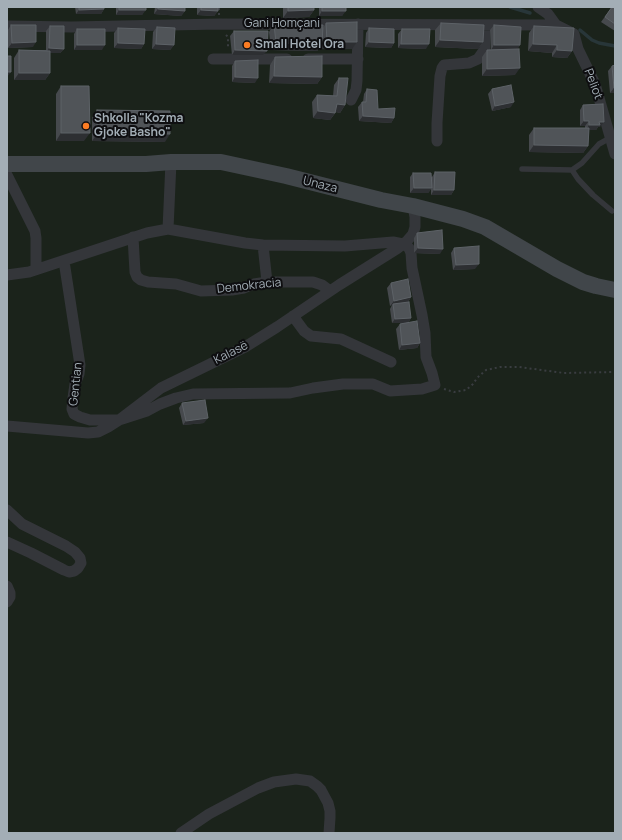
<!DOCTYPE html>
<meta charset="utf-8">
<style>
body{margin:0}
#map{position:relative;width:622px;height:840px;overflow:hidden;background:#131315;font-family:Manrope,sans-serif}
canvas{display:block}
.frame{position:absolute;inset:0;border:8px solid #a3aeb6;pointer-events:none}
</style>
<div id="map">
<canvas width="622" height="840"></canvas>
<div class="frame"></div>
</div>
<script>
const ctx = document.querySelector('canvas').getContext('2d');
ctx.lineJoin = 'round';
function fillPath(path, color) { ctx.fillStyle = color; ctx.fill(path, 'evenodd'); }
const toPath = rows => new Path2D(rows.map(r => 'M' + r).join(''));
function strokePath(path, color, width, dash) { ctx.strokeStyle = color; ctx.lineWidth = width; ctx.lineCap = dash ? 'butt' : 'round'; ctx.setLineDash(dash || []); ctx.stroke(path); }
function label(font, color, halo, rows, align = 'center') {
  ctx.font = font + ' Manrope,sans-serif'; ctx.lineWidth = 4; ctx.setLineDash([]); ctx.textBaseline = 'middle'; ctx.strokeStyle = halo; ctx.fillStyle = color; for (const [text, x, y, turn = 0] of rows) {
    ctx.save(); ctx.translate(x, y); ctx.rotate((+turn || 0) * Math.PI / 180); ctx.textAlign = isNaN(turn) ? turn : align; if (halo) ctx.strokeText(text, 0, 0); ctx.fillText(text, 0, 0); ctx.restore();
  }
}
const green = toPath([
 [7,7,615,7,615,833,7,833]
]);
const stream = toPath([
 [510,7,530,13],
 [580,30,592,40,599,43,615,46]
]);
const path = toPath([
 [219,15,219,7],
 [226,35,228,37,228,48],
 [444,389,454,392,466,390,473,384,477,378,486,370,500,367,519,367,564,373,615,372]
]);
const service = toPath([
 [522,169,572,170,582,163,599,144,610,138],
 [572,170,578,179,593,195,612,211]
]);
const minor = toPath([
 [538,7,548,14,556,25,574,34,578,49,595,84,615,154],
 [7,26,72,27,219,24,556,25],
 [213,59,287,59],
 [308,59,358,59],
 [351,100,356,90,357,81,358,24],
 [437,141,437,123,440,76,442,68,444,65,469,63,478,59,485,49,485,25],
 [7,175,35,231,36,238,36,269],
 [168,229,171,162],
 [133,237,135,272,137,277,141,280,148,282,176,284,201,291,232,290,244,288,254,284,267,282,313,282,322,285,330,291],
 [263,245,267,282],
 [7,275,29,272,147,233,168,229,245,243,263,245,345,246,393,242,403,244,409,248,411,253,412,268,422,315,425,333,426,357,432,373,435,385,422,389,390,391,373,384,343,384,313,388,290,393,193,394,176,398,160,404,147,411,119,420,90,420,80,417,74,414,72,409,73,398,75,384,79,374,80,365,64,261],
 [293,316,304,331,311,336,341,339,391,362],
 [7,426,88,433,98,432,108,427,119,420,161,388,245,347,277,327,339,285,398,248,407,241,413,234,415,227,415,217,413,206],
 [7,510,22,524,66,546,75,552,80,558,81,563,78,568,74,571,69,572,64,570,31,553,7,542],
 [7,586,10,593,10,597,7,602],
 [181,833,209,814,258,788,274,782,296,779,310,781,317,786,321,790,328,803,330,811,330,818,329,833]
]);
const secondary = toPath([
 [7,164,146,164,171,162,221,162,286,176,381,200,413,206,463,219,485,227,557,269,583,282,596,286,615,290]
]);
const wall = toPath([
 [75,7,104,7,104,9,101,14,76,14],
 [116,7,146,7,142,15,116,15],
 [155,7,185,7,185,11,181,16,154,14],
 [197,7,218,7,218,11,214,16,197,15],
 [283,7,314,7,314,10,309,17,283,18],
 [319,7,346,7,342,16,319,16],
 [612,7,615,7,615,31,601,22],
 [326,23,352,49,322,49,322,45,317,51,271,50,269,32,274,24,323,28],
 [441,23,483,42,478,49,435,47,435,30],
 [11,25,33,47,8,48,8,30],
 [494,25,520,45,517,49,515,75,482,76,482,57,487,50,500,50,491,50,490,30],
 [50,26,64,49,60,53,50,53,50,73,45,80,14,80,14,58,19,50,46,50,46,31],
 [534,26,572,51,567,58,552,57,552,53,528,51,529,33],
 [157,27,174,45,170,50,152,49,153,32],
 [118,28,144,44,141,49,114,48,114,33],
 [369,28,394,43,391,48,365,47,366,33],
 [77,29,102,50,74,50,74,34],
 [402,29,426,49,398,48,398,34],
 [234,31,263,55,232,55,230,36],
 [275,57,322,77,317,84,269,83,270,65],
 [235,61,255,83,232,82,232,66],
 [612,66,615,93,610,93,608,71],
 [339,78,345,105,340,113,336,112,330,120,313,118,312,102,317,95,333,96,334,85],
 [61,86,84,141,56,141,56,94],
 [367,89,378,109,394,118,391,123,359,121,358,107,362,102,363,102,364,94],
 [492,89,511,107,492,111,488,94],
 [583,105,600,127,598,127,596,130,589,130,588,146,583,153,529,152,529,135,534,128,585,128,585,126,580,126,580,110],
 [97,110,165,142,92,141,92,118],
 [435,172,454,190,451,195,431,195,431,189,428,193,410,193,410,177,413,173,432,177],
 [417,233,440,254,414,253,414,238],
 [454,248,475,269,453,270,451,253],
 [391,283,411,297,408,302,405,303,411,318,408,323,420,343,417,348,399,350,396,329,400,324,404,323,392,323,390,309,392,305,390,306,387,288],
 [182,403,204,423,183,425,179,408]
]);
const shadedWall = toPath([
 [104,9,101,14,76,14,79,10],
 [158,9,185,11,181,16,154,14],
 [119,10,146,10,142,15,116,15],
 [201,10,218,11,214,16,197,15],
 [314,10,309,17,283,18,288,11],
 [322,11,346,11,342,16,319,16],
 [440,40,483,42,478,49,435,47],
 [36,42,33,47,8,48,12,43],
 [327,42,357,42,352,49,322,49],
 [369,42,394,43,391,48,365,47],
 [118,43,144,44,141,49,114,48],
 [276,43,322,44,317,51,271,50],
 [156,44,174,45,170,50,152,49],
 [401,44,429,44,426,49,398,48],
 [533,44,557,45,552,53,528,51],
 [77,45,105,45,102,50,74,50],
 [494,45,520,45,517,50,491,50],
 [49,48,64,49,60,53,46,53],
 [235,50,267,51,263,55,232,55],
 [557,50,572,51,567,58,552,57],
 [520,68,515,75,482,76,487,69],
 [7,72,11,72,7,77],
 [19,73,50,73,45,80,14,80],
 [274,76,322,77,317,84,269,83],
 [235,77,258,78,255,83,232,82],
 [614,88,615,88,615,93,610,93],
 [514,102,511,107,492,111,495,106],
 [337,104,345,105,340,113,332,111],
 [318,111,335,113,330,120,313,118],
 [363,116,394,118,391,123,359,121],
 [584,121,589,121,585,126,580,126],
 [599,122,604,122,600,127,598,127,596,130,586,130,589,125],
 [61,133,90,133,84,141,56,141],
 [97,134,170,134,165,142,92,141],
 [534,145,588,146,583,153,529,152],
 [414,188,432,188,428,193,410,193],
 [434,190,454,190,451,195,431,195],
 [418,248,443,249,440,254,414,253],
 [479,264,475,269,453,270,456,265],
 [411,297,408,302,393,305,393,304,392,305,390,306,394,301],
 [411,318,408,323,392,323,395,319],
 [420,343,417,348,399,350,402,345],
 [208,418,204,423,183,425,186,421]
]);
const building = toPath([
 [79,7,104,7,104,9,79,10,79,7],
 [119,7,146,7,146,10,119,10,119,7],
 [158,7,185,7,185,11,158,9,158,7],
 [201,7,218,7,218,11,201,10,201,7],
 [288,7,314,7,314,10,288,11,288,7],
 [322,7,346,7,346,11,322,11,322,7],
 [612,7,615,7,615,24,605,17,612,7],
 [357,22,357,42,327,42,326,23,357,22],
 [441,23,484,25,483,42,440,40,441,23],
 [274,24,323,25,322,44,276,43,274,24],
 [11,25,36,25,36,42,12,43,11,25],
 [494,25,521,27,520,45,494,45,494,25],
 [50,26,64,26,64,49,49,48,50,26],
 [534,26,574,28,572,51,557,50,557,45,533,44,534,26],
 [157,27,175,28,174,45,156,44,157,27],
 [118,28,145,29,144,44,118,43,118,28],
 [369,28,394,29,394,43,369,42,369,28],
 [77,29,105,29,105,45,77,45,77,29],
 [402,29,430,29,429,44,401,44,402,29],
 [234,31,268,31,267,51,235,50,234,31],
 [519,49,520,68,487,69,487,50,519,49],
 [19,50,50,51,50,73,19,73,19,50],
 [7,56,11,56,11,72,7,72,7,56],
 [322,56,322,77,274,76,275,57,322,56],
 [258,60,258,78,235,77,235,61,258,60],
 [615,65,615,88,614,88,612,66,615,65],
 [339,78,348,78,345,105,337,104,335,113,318,111,317,95,337,96,339,78],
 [511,85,514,102,495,106,492,89,511,85],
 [61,86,89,86,90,133,61,133,61,86],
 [367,89,377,90,378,109,395,108,394,118,363,116,362,102,366,102,367,89],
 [603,104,604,122,599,122,600,125,589,125,589,121,584,121,583,105,603,104],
 [97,110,170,111,170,134,97,134,97,110],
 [534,128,589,128,588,146,534,145,534,128],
 [435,172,455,172,454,190,434,190,435,172],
 [413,173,431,173,432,188,414,188,413,173],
 [442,230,443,249,418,248,417,233,442,230],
 [479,246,479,264,456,265,454,248,479,246],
 [408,279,411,297,394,301,391,283,408,279],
 [409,302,411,318,395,319,393,304,409,302],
 [417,321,420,343,402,345,400,324,417,321],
 [205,400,208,418,186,421,182,403,205,400]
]);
const markers = [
 [247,45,4,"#fc7c23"],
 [86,126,4,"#fc7c23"]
];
const streetNames = [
 ["Gani Homçani",282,24],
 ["Peliot",593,84,69],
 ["Unaza",320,185,14],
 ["Demokracia",249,286,-6],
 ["Kalasë",231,353,-27],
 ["Gentian",76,384,-84]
];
const poiNames = [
 ["Small Hotel Ora",255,45],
 ["Shkolla \"Kozma",94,119],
 ["Gjoke Basho\"",94,133]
];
fillPath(green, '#1b231b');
strokePath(stream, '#283639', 3.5);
strokePath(path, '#3a3d41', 2, [2, 3]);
strokePath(service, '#34363a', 5.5);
strokePath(minor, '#34363a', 11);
strokePath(secondary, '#41464a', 16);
fillPath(wall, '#46494d');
fillPath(shadedWall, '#2d2f32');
fillPath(building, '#505458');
strokePath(building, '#5d6267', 1);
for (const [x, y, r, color] of markers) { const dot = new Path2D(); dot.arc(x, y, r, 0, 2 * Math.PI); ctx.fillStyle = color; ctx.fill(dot); strokePath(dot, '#0e0e10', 1.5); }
label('12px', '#a3aeb6', '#0e0e10', streetNames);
label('bold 12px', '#a3aeb6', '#0e0e10', poiNames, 'left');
</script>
